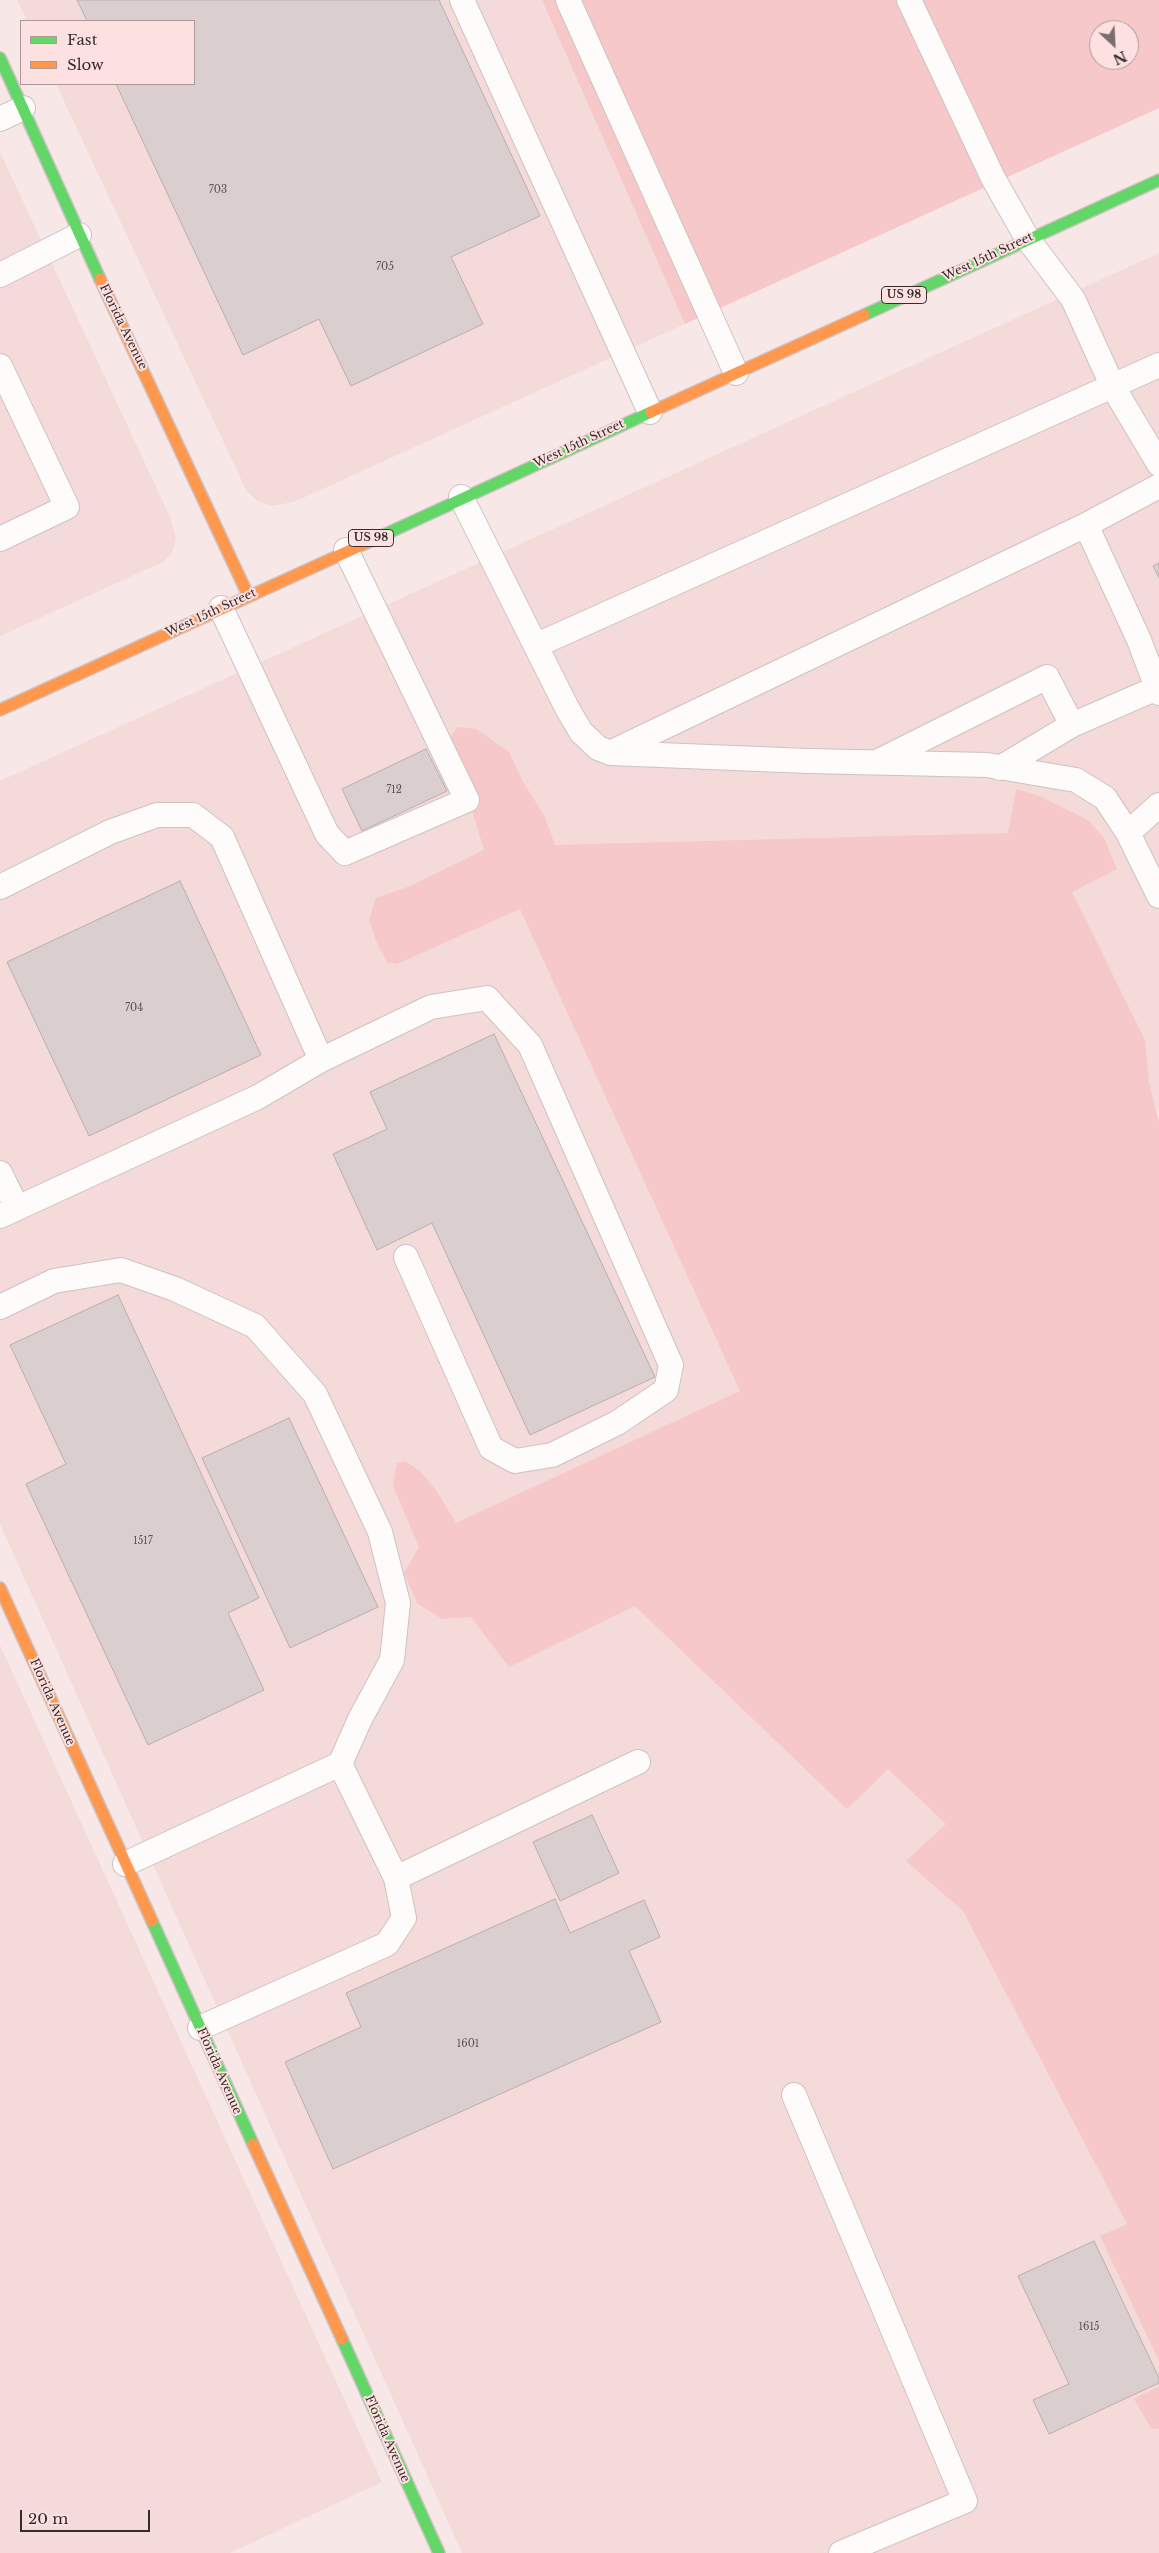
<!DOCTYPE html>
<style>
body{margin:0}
#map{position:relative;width:1159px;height:2553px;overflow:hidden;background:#f7e7e7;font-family:"Libre Baskerville",serif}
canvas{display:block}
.legend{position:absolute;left:20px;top:20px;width:175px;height:65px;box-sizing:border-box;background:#fde1e1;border:1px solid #ad9898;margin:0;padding:6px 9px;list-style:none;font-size:15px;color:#362b2b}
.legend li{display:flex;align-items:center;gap:10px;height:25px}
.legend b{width:25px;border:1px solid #ad9898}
.north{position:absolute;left:1089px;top:20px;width:50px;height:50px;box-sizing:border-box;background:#fde1e1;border:1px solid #ad9898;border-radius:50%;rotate:155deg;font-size:14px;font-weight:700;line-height:20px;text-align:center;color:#362b2b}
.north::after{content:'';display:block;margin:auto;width:18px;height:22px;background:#7a6d6d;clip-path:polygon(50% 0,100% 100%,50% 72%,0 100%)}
.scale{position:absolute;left:20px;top:2510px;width:130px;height:22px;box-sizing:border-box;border:2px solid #362b2b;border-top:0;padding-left:6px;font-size:15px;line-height:18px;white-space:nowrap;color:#362b2b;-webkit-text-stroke:4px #fde1e1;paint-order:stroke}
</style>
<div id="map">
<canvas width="1159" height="2553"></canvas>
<ul class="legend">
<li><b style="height:6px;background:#63d668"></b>Fast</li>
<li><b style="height:6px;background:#ff974d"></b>Slow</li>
</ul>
<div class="north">N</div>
<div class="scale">20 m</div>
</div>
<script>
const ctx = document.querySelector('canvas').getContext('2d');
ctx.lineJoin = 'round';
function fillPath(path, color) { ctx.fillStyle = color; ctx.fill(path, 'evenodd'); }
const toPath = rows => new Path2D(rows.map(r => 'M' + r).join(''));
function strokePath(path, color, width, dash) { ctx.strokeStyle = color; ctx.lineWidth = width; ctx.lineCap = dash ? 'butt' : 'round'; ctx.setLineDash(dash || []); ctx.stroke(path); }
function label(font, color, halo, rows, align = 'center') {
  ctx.font = font + ' "Libre Baskerville",serif'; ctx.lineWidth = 4; ctx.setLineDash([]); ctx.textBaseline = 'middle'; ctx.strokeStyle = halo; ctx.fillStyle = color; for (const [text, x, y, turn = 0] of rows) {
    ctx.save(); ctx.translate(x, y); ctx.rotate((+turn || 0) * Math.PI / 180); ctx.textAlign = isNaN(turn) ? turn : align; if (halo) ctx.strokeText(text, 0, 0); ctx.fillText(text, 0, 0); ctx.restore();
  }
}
const built = toPath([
 [17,0,542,0,685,324,294,502,272,506,256,500,246,490,56,84,194,84,194,21,27,21],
 [0,152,171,519,176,539,172,552,165,561,0,636],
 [1159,253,1159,1113,1041,862,1159,2230,1159,2553,462,2553,0,1524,0,781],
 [0,1645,382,2482,230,2553,0,2553]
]);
const green = toPath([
 [542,0,1159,0,1159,108,685,324],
 [1099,30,1129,30,1129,60,1099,60],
 [458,727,476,729,509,752,523,782,544,815,555,845,1008,833,1016,789,1037,795,1088,820,1104,838,1117,869,1072,892,1145,1040,1149,1083,1159,1121,1159,2361,1100,2236,1127,2224,963,1911,906,1861,946,1824,888,1769,847,1809,635,1606,509,1667,471,1617,442,1619,417,1603,404,1573,419,1547,393,1486,397,1463,405,1461,420,1471,436,1490,456,1523,740,1391,520,909,397,964,387,962,376,941,369,920,376,898,410,886,484,850,450,737],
 [1159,2386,1159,2429,1151,2428,1134,2399]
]);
const building = toPath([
 [77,0,439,0,540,216,451,257,483,324,351,386,319,319,243,355,116,84,194,84,194,21,87,21,77,0],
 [1159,563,1159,578,1153,566,1159,563],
 [426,749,447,791,362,831,342,789,426,749],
 [180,881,261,1055,89,1136,7,962,180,881],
 [494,1034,655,1377,530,1435,432,1223,377,1250,333,1154,387,1129,370,1092,494,1034],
 [118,1295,259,1598,228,1613,264,1690,148,1745,26,1484,66,1464,10,1345,118,1295],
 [289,1418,378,1607,290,1648,202,1458,289,1418],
 [592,1815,619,1873,560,1901,533,1842,592,1815],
 [555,1899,570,1933,644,1900,660,1937,629,1951,661,2022,333,2169,285,2062,361,2027,346,1993,555,1899],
 [1094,2241,1159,2378,1159,2383,1049,2434,1033,2400,1069,2384,1018,2276,1094,2241]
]);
const lane = toPath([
 [462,0,650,412],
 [568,0,736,373],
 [909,0,993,178,1027,238,1073,299,1113,387,1159,464],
 [0,119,23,108],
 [0,275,79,235],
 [0,366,67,507,0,539],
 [461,497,567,708,581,732,598,748,611,753,808,761,987,765,1076,780,1105,798,1128,833,1159,896],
 [1086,525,1139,640,1159,693],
 [221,608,327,834,345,853,467,800,346,550],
 [537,645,1159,365],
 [1072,725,1157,688],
 [614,751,1086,525,1159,486],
 [877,762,1047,677,1072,725,1000,768],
 [1128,833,1159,805],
 [0,887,110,832,157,815,193,815,222,837,321,1060,258,1097,0,1216],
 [321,1060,431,1007,487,998,530,1045,671,1365,666,1390,617,1423,552,1455,515,1461,491,1448,406,1257],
 [0,1173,17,1208],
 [0,1307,54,1281,121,1270,175,1289,255,1326,315,1394,380,1532,398,1603,392,1660,360,1719,340,1764,125,1864],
 [396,1878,638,1762],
 [200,2028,387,1944,404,1918,396,1878,340,1764],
 [794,2095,965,2501,841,2553]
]);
const fast = toPath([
 [0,58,100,279],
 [864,315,1159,180],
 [364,544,651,412],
 [152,1921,253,2144],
 [342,2339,439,2553]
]);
const slow = toPath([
 [100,279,248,595],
 [651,412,864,315],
 [0,710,364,544],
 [0,1588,152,1921],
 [253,2144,342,2339]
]);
const numberNames = [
 ["703",218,190],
 ["705",385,267],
 ["712",394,790],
 ["704",134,1008],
 ["1517",143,1541],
 ["1601",468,2044],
 ["1615",1089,2327]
];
const shields = [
 [904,295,45],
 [371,538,45]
];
const shieldNames = [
 ["US 98",904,295],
 ["US 98",371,538]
];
const streetNames = [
 ["West 15th Street",988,257,-25],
 ["Florida Avenue",123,327,64],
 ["West 15th Street",579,444,-25],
 ["West 15th Street",211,613,-25],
 ["Florida Avenue",52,1702,66],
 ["Florida Avenue",219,2071,66],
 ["Florida Avenue",387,2439,66]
];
fillPath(built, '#f5dada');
fillPath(green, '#f6c8c9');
fillPath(building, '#dacece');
strokePath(building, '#b9aeae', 1);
strokePath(lane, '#cec2c2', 26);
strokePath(fast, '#cec2c2', 14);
strokePath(slow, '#cec2c2', 14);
strokePath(lane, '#fefbfb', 24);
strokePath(fast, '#63d668', 11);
strokePath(slow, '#ff974d', 11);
label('10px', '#5f5454', null, numberNames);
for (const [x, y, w] of shields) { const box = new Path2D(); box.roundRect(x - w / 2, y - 8.5, w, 17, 4); ctx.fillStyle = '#fde1e1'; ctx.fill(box); strokePath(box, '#362b2b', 1); }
label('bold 11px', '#362b2b', null, shieldNames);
label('12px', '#362b2b', '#fde1e1', streetNames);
</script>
